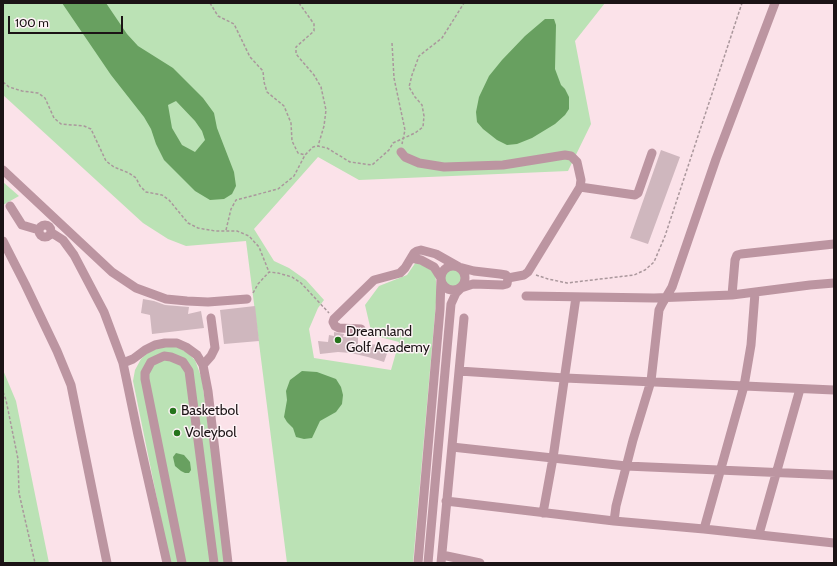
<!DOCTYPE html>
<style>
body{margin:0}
#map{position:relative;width:837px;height:566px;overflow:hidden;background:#fbe2e9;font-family:Cabin,sans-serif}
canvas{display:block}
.frame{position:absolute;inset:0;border:4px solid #1b1315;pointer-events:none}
.scale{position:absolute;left:8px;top:16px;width:115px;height:18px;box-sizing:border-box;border:2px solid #1b1315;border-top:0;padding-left:5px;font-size:12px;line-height:14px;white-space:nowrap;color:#1b1315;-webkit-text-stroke:3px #fef3f6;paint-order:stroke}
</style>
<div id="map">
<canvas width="837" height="566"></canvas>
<div class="frame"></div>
<div class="scale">100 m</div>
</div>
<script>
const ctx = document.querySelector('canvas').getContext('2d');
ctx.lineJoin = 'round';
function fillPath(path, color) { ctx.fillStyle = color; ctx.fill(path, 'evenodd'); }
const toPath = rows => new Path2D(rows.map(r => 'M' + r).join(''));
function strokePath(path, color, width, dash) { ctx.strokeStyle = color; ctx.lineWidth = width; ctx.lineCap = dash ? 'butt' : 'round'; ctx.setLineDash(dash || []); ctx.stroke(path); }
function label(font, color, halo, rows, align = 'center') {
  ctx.font = font + ' Cabin,sans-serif'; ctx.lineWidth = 3; ctx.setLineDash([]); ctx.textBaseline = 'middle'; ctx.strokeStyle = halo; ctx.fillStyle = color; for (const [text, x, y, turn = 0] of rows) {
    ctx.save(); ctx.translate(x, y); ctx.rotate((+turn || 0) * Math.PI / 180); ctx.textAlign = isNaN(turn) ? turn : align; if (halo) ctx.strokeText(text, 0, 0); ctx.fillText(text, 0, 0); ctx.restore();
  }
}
const green = toPath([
 [3,3,605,3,575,41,591,124,568,171,359,180,318,157,254,229,274,261,289,268,306,280,324,300,318,308,309,329,314,358,391,370,399,342,372,335,365,305,379,286,407,275,416,262,435,272,437,291,413,563,287,563,246,241,186,246,168,239,143,223,3,95],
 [3,182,19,196,3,205],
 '444 278a9 9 0 1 1 18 0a9 9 0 1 1-18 0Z',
 [163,347,177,347,188,353,195,360,202,379,225,563,170,563,133,381,135,370,141,359,150,351],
 [3,370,16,401,49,563,3,563]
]);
const water = toPath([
 [62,3,106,3,127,34,138,46,173,68,203,98,214,113,217,128,234,172,236,186,232,194,224,199,210,200,195,191,164,160,156,144,151,129,144,117,111,75],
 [176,101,195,121,202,131,205,140,195,152,182,145,172,128,168,105],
 [545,19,554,19,556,25,555,69,561,85,565,89,569,97,569,109,565,115,555,124,532,138,517,144,507,145,497,140,483,129,477,122,476,112,479,97,489,76,502,60,525,36],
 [302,371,317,372,336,379,341,387,343,395,342,404,336,412,320,421,312,438,304,439,296,437,293,428,287,422,284,417,287,400,286,391,290,380],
 [176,453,184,455,190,462,191,470,189,473,185,473,181,471,175,466,173,457]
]);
const building = toPath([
 [661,150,680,157,648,244,630,238],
 [143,299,154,301,165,305,189,307,188,314,201,311,204,328,152,334,150,315,141,313],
 [255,306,259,341,224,344,220,310],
 [334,332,344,334,343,337,358,337,358,344,390,345,384,362,368,357,351,353,338,352,320,354,318,341,328,342,329,335,334,336]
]);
const path = toPath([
 [210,3,218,16,234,24,250,57,263,71,264,82,267,92,284,106,291,123,292,141,298,153,305,155],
 [299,3,314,24,314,31,296,47,296,54,314,75,321,87,326,110,324,126,318,146],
 [392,43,394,78,405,130,402,144],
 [3,82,9,87,22,91,38,93,45,98,54,118,61,124,84,126,91,129,106,161,114,167,129,173,136,178,140,186,146,192,162,195,169,200,188,223,198,228,215,231,237,231,249,236,259,247,269,272],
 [226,230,231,209,236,200,278,189,294,176,305,155,313,147,318,146,327,148,350,162,372,165,389,150,393,143,415,133,423,127,424,116,422,105,415,97,409,87,412,75,419,56,442,38,464,3],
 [536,275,548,279,567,283,634,275,645,270,654,262,665,236,742,3],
 [253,293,258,284,269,272,278,273,292,277,301,283,329,313],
 [3,392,6,400,18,459,19,493,35,563]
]);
const minor = toPath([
 [401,152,405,157,419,163,444,167,503,165,565,155,571,156,577,162,581,180,580,187,528,272,524,275,508,278],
 [3,170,112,272,136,288,166,299,187,301,208,302,247,299],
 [580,187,635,195,638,193,652,153],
 [10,206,22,225,39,230],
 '39 231a6 6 0 1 1 12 0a6 6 0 1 1-12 0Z',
 [52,233,63,240,74,255,104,312,123,363,138,435,167,563],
 [3,241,25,284,57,351,71,385,107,563],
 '441 278a12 12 0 1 1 24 0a12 12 0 1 1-24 0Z',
 [732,295,735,260,737,255,741,254,834,244],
 [526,296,654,298,732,295,810,285,834,283],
 [361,329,339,328,335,326,333,322,334,319,374,280,400,273,405,268,411,258],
 [123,363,133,359,145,350,155,345,165,343,177,343,186,347,197,355,203,365,208,391,228,563],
 [203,365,211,356,215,348,211,318],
 [459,371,565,378,834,390],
 [452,447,626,466,834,475],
 [446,501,614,521,704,529,834,543],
 [543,513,553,458,576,297],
 [614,521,616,506,633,440,651,381,659,310,662,304,672,287,716,159,775,3],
 [704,529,744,386,751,345,755,293],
 [759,534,800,389],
 [442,555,480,563],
 [182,563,145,379,145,373,151,362,164,356,171,357,183,362,189,371,214,563],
 [418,563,440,309,441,278,434,267,421,260,411,258,414,253,417,251,421,250,436,254,459,267,474,271,500,274,506,275,508,278,507,284,503,285,473,284,461,288,456,293,451,304,428,563],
 [441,563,464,318]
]);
const markers = [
 [338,340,4,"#25741c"],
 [173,411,4,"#25741c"],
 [177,433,4,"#25741c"]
];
const poiNames = [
 ["Dreamland",346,332],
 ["Golf Academy",346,348],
 ["Basketbol",181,411],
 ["Voleybol",185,433]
];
fillPath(green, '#bbe2b5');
fillPath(water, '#68a060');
fillPath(building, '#cfb7be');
strokePath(path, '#aa979c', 1.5, [3, 2]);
strokePath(minor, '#bc95a1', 9);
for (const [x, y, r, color] of markers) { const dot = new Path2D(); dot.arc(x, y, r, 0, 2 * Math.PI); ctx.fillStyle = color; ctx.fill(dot); strokePath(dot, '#fef3f6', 1.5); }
label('14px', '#1b1315', '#fef3f6', poiNames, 'left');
</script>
